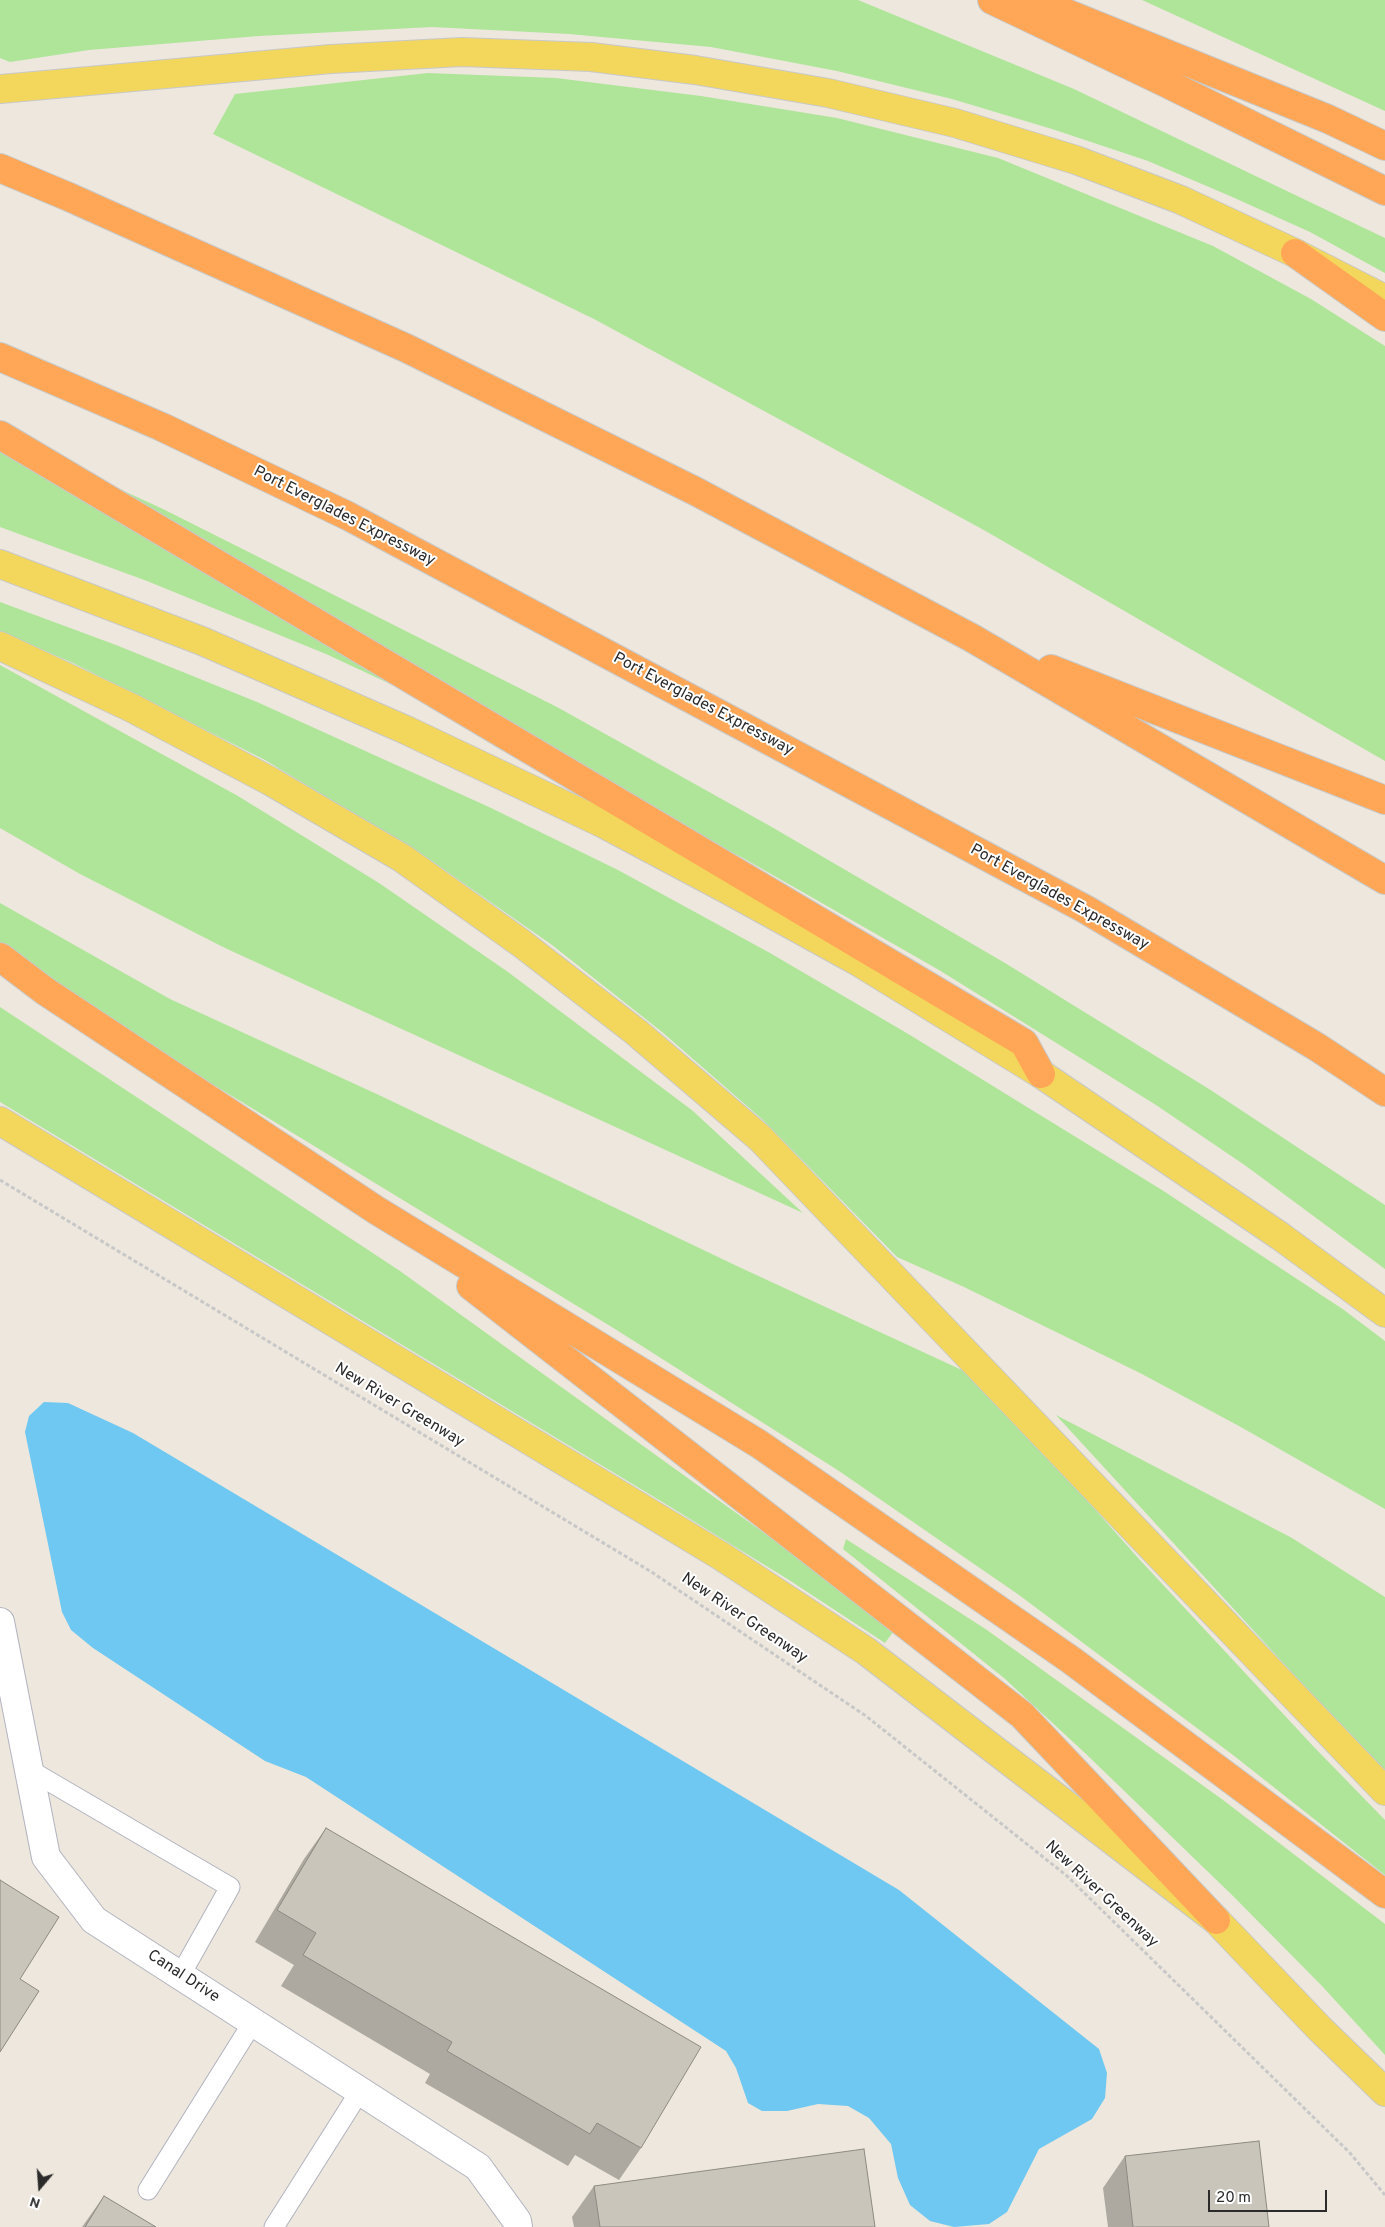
<!DOCTYPE html>
<style>
body{margin:0}
#map{position:relative;width:1385px;height:2227px;overflow:hidden;background:#ede7dd;font-family:Overpass,sans-serif}
canvas{display:block}
.north{position:absolute;left:15px;top:2162px;width:50px;height:50px;-webkit-text-stroke:4px #fff;paint-order:stroke;rotate:198deg;font-size:14px;font-weight:700;line-height:20px;text-align:center;color:#2b2b2b}
.north::after{content:'';display:block;margin:auto;width:18px;height:22px;background:#2b2b2b;clip-path:polygon(50% 0,100% 100%,50% 72%,0 100%)}
.scale{position:absolute;left:1208px;top:2190px;width:119px;height:22px;box-sizing:border-box;border:2px solid #2b2b2b;border-top:0;padding-left:6px;font-size:15px;line-height:18px;white-space:nowrap;color:#2b2b2b;-webkit-text-stroke:4px #fff;paint-order:stroke}
</style>
<div id="map">
<canvas width="1385" height="2227"></canvas>
<div class="north">N</div>
<div class="scale">20 m</div>
</div>
<script>
const ctx = document.querySelector('canvas').getContext('2d');
ctx.lineJoin = 'round';
function fillPath(path, color) { ctx.fillStyle = color; ctx.fill(path, 'evenodd'); }
const toPath = rows => new Path2D(rows.map(r => 'M' + r).join(''));
function strokePath(path, color, width, dash) { ctx.strokeStyle = color; ctx.lineWidth = width; ctx.lineCap = dash ? 'butt' : 'round'; ctx.setLineDash(dash || []); ctx.stroke(path); }
function label(font, color, halo, rows, align = 'center') {
  ctx.font = font + ' Overpass,sans-serif'; ctx.lineWidth = 4; ctx.setLineDash([]); ctx.textBaseline = 'middle'; ctx.strokeStyle = halo; ctx.fillStyle = color; for (const [text, x, y, turn = 0] of rows) {
    ctx.save(); ctx.translate(x, y); ctx.rotate((+turn || 0) * Math.PI / 180); ctx.textAlign = isNaN(turn) ? turn : align; if (halo) ctx.strokeText(text, 0, 0); ctx.fillText(text, 0, 0); ctx.restore();
  }
}
const green = toPath([
 [0,0,858,0,1074,89,1385,238,1385,273,1310,232,1230,196,1148,161,1052,129,952,99,837,71,711,47,569,34,432,27,259,36,89,50,10,62,0,58],
 [1142,0,1385,0,1385,111],
 [428,73,556,78,701,96,837,118,998,158,1213,246,1311,299,1385,346,1385,761,982,529,594,319,213,134,235,94],
 [0,434,163,509,557,707,770,826,1005,963,1209,1089,1385,1205,1385,1269,1246,1166,1156,1105,939,970,743,858,513,741,326,654,147,581,0,527],
 [0,602,116,645,257,702,489,807,618,870,770,953,910,1035,1162,1190,1344,1310,1385,1341,1385,1509,1239,1426,1140,1373,964,1287,897,1257,763,1120,662,1032,552,945,426,857,265,760,75,664,0,631],
 [0,665,238,796,379,883,508,972,693,1111,803,1213,225,948,80,874,0,828],
 [0,903,170,999,381,1096,739,1267,977,1377,1140,1560,1313,1746,1385,1820,1385,1875,1233,1755,1019,1595,839,1471,615,1329,130,1034,0,949],
 [0,1007,400,1271,778,1543,893,1632,885,1643,789,1580,664,1503,0,1102],
 [1056,1415,1292,1538,1385,1597,1385,1774],
 [846,1539,987,1630,1223,1800,1385,1924,1385,2055,1322,1986,1231,1894,1086,1754,1004,1678,843,1549]
]);
const water = toPath([
 [44,1402,68,1403,133,1433,899,1890,1099,2049,1107,2073,1105,2098,1092,2119,1039,2149,1007,2212,989,2224,954,2227,930,2221,910,2205,898,2178,891,2144,869,2118,848,2106,818,2104,787,2111,762,2111,748,2103,736,2068,726,2051,306,1777,265,1761,93,1648,71,1630,62,1612,25,1432,29,1416]
]);
const path = toPath([
 [0,1180,650,1571,866,1716,1067,1876,1350,2153,1385,2195]
]);
const service = toPath([
 [28,1769,230,1887,180,1976],
 [148,2190,253,2022],
 [274,2227,360,2091]
]);
const minor = toPath([
 [0,1622,46,1857,94,1920,478,2167,517,2221,518,2227]
]);
const primary = toPath([
 [0,89,331,59,462,52,591,57,695,70,828,93,955,123,1076,160,1181,200,1295,253,1385,299],
 [0,564,202,641,406,730,602,823,728,890,857,961,1041,1074,1280,1236,1385,1313],
 [0,646,132,708,270,781,402,858,521,943,636,1032,760,1138,1385,1791],
 [0,1121,721,1556,866,1651,1216,1920,1320,2029,1385,2092]
]);
const motorway = toPath([
 [992,0,1162,81,1385,191],
 [1034,0,1328,119,1385,146],
 [0,168,69,197,406,348,695,491,972,638,1385,880],
 [1295,253,1385,317],
 [0,357,162,427,348,516,1085,909,1317,1047,1385,1092],
 [0,435,1024,1043,1041,1074],
 [1051,669,1385,800],
 [0,957,45,991,376,1210,759,1444,1071,1660,1385,1894],
 [471,1286,1022,1715,1216,1920]
]);
const wall = toPath([
 [326,1828,641,2148,619,2180,575,2155,568,2166,425,2083,430,2074,281,1986,294,1965,255,1942,304,1859],
 [1125,2156,1269,2227,1108,2227,1103,2188],
 [594,2186,875,2227,574,2227,572,2217],
 [104,2196,156,2227,82,2227]
]);
const building = toPath([
 [326,1828,701,2047,641,2148,597,2123,590,2134,447,2051,452,2042,303,1955,316,1933,277,1910,326,1828],
 [0,1880,59,1917,20,1979,39,1991,0,2052,0,1880],
 [1259,2141,1269,2227,1133,2227,1125,2156,1259,2141],
 [864,2149,875,2227,600,2227,594,2186,864,2149],
 [104,2196,156,2227,85,2227,104,2196]
]);
const streetNames = [
 ["Port Everglades Expressway",344,517,27],
 ["Port Everglades Expressway",703,705,28],
 ["Port Everglades Expressway",1059,898,29],
 ["New River Greenway",399,1406,31],
 ["New River Greenway",744,1619,34],
 ["New River Greenway",1101,1895,43],
 ["Canal Drive",183,1977,33]
];
fillPath(green, '#afe599');
fillPath(water, '#6ec8f1');
strokePath(service, '#b1b3bf', 21);
strokePath(minor, '#b1b3bf', 30);
strokePath(primary, '#c8c8c8', 30);
strokePath(motorway, '#c8c8c8', 30);
strokePath(path, '#c8c8c8', 3, [4, 2.5]);
strokePath(service, '#fff', 19);
strokePath(minor, '#fff', 28);
strokePath(primary, '#f3d75c', 28);
strokePath(motorway, '#ffa756', 28);
fillPath(wall, '#ada9a1');
fillPath(building, '#c9c5bb');
strokePath(building, '#8d8a83', 1);
label('16px', '#2b2b2b', '#fff', streetNames);
</script>
